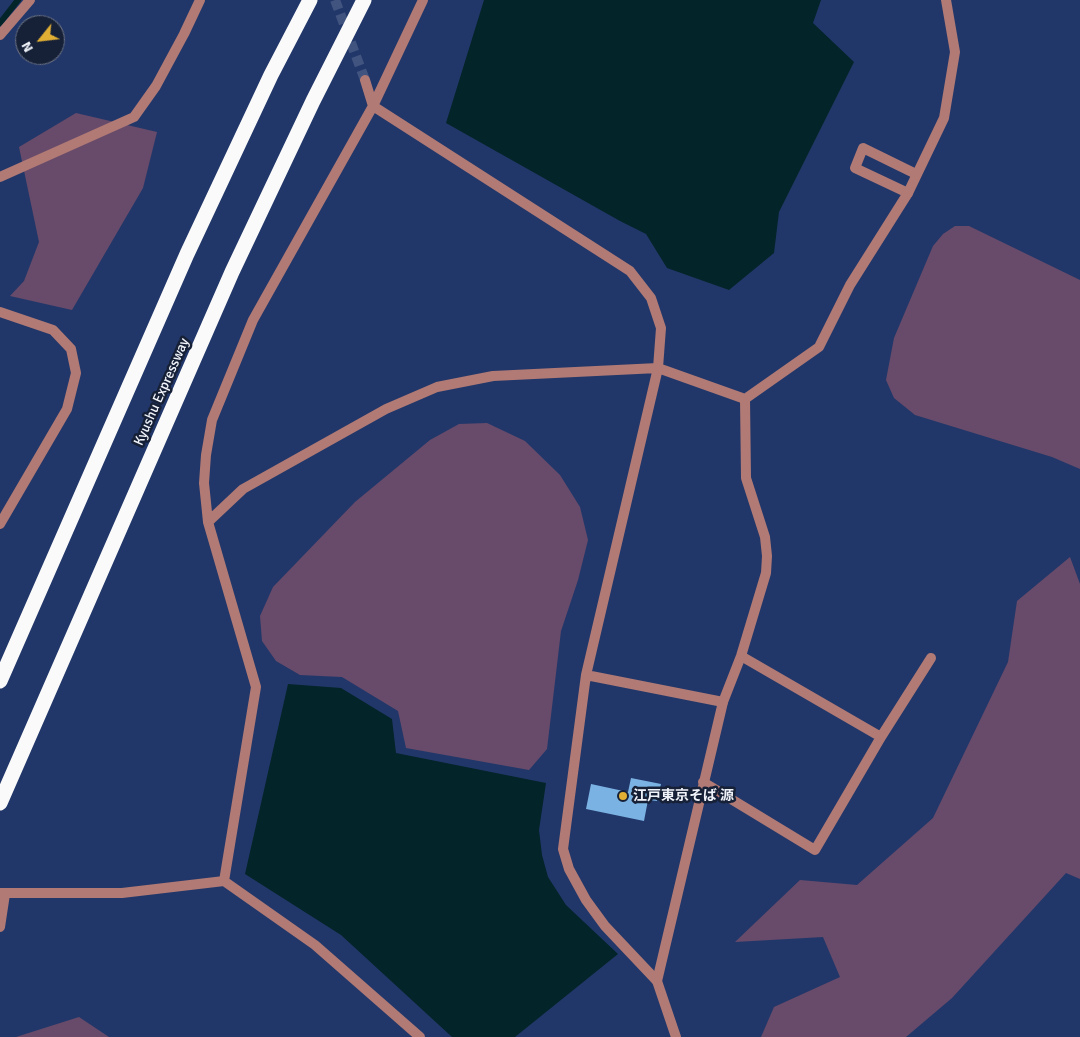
<!DOCTYPE html>
<meta charset="utf-8">
<style>
body{margin:0}
#map{position:relative;width:1080px;height:1037px;overflow:hidden;background:#223769;font-family:Signika,sans-serif}
canvas{display:block}
.north{position:absolute;left:15px;top:15px;width:50px;height:50px;box-sizing:border-box;background:#162037;border:1px solid #6d7485;border-radius:50%;rotate:241deg;font-size:14px;font-weight:700;line-height:20px;text-align:center;color:#f0f3f9}
.north::after{content:'';display:block;margin:auto;width:18px;height:22px;background:#e1af34;clip-path:polygon(50% 0,100% 100%,50% 72%,0 100%)}
</style>
<div id="map">
<canvas width="1080" height="1037"></canvas>
<div class="north">N</div>
</div>
<script>
const ctx = document.querySelector('canvas').getContext('2d');
ctx.lineJoin = 'round';
function fillPath(path, color) { ctx.fillStyle = color; ctx.fill(path, 'evenodd'); }
const toPath = rows => new Path2D(rows.map(r => 'M' + r).join(''));
function strokePath(path, color, width, dash) { ctx.strokeStyle = color; ctx.lineWidth = width; ctx.lineCap = dash ? 'butt' : 'round'; ctx.setLineDash(dash || []); ctx.stroke(path); }
function label(font, color, halo, rows, align = 'center') {
  ctx.font = font + ' Signika,"Noto Sans JP",sans-serif'; ctx.lineWidth = 5; ctx.setLineDash([]); ctx.textBaseline = 'middle'; ctx.strokeStyle = halo; ctx.fillStyle = color; for (const [text, x, y, turn = 0] of rows) {
    ctx.save(); ctx.translate(x, y); ctx.rotate((+turn || 0) * Math.PI / 180); ctx.textAlign = isNaN(turn) ? turn : align; if (halo) ctx.strokeText(text, 0, 0); ctx.fillText(text, 0, 0); ctx.restore();
  }
}
const green = toPath([
 [76,113,157,132,143,188,72,310,10,296,24,281,39,242,19,147],
 [955,226,969,226,1080,280,1080,469,1052,457,915,415,894,398,886,380,894,338,933,246,943,234],
 [487,423,525,441,560,475,580,507,588,540,578,580,561,631,547,749,529,770,406,748,398,711,342,677,300,675,276,661,262,641,260,616,273,587,355,502,430,440,459,424],
 [1070,557,1080,584,1080,879,1066,873,952,998,906,1037,761,1037,774,1007,840,977,823,937,735,942,800,880,857,885,933,818,1008,662,1017,601],
 [79,1017,109,1037,16,1037]
]);
const water = toPath([
 [484,0,821,0,813,23,854,62,779,212,774,253,729,290,667,268,646,234,620,221,446,123],
 [288,684,341,688,392,719,396,753,546,783,539,830,542,855,548,877,566,905,618,954,515,1037,452,1037,341,935,245,874]
]);
const stream = toPath([
 [0,23,18,0]
]);
const building = toPath([
 [631,778,661,784,657,801,648,800,644,821,586,809,591,784,628,792]
]);
const streetTunnel = toPath([
 [335,0,365,80]
]);
const lane = toPath([
 [908,193,855,168,863,148,916,174],
 [881,737,931,658],
 [703,782,815,850,881,737,741,656],
 [657,981,723,702,741,656,766,573,767,556,765,537,746,478,745,399]
]);
const street = toPath([
 [0,35,30,0],
 [365,80,373,106,630,271,651,298,661,328,658,368,586,675,563,849,569,869,586,900,605,926,657,981,676,1037],
 [0,177,134,117,156,86,184,34,200,0],
 [0,312,53,330,71,349,76,373,67,409,0,524],
 [208,522,243,489,386,409,437,387,493,376,658,368,745,399,819,347,850,285,908,193,944,118,955,52,946,0],
 [586,675,723,702],
 [224,881,256,687,208,522,204,483,206,455,212,420,253,320,373,106,423,0],
 [0,893,122,893,224,881,315,945,420,1037],
 [0,927,5,894]
]);
const highway = toPath([
 [0,681,187,254,271,75,310,0],
 [0,803,232,272,313,101,364,0]
]);
const markers = [
 [623,796,5,"#e1af34"]
];
const streetNames = [
 ["Kyushu Expressway",162,392,-66]
];
const poiNames = [
 ["江戸東京そば 源",633,796]
];
fillPath(green, '#684b6a');
fillPath(water, '#032428');
strokePath(stream, '#032428', 6);
fillPath(building, '#7ab3e3');
strokePath(streetTunnel, '#41537f', 10, [10, 5]);
strokePath(lane, '#b17a75', 10);
strokePath(street, '#b17a75', 10);
strokePath(highway, '#fafafa', 15);
for (const [x, y, r, color] of markers) { const dot = new Path2D(); dot.arc(x, y, r, 0, 2 * Math.PI); ctx.fillStyle = color; ctx.fill(dot); strokePath(dot, '#162037', 2); }
label('14px', '#f0f3f9', '#162037', streetNames);
label('bold 14px', '#f0f3f9', '#162037', poiNames, 'left');
</script>
